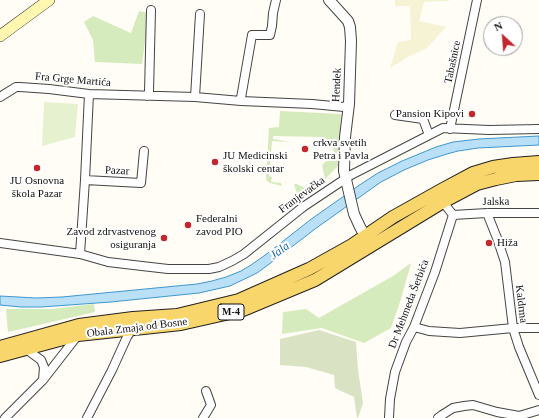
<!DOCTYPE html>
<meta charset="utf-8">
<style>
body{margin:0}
#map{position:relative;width:539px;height:418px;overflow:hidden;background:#fffdf5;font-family:"Times New Roman",serif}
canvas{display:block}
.north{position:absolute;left:483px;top:16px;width:40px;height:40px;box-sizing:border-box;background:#fff;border:1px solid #a0a0a0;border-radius:50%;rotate:334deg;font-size:11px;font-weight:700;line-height:16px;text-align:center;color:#111}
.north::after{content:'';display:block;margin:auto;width:14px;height:18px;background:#c4262e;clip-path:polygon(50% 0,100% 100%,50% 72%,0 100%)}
</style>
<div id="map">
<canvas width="539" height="418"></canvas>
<div class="north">N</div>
</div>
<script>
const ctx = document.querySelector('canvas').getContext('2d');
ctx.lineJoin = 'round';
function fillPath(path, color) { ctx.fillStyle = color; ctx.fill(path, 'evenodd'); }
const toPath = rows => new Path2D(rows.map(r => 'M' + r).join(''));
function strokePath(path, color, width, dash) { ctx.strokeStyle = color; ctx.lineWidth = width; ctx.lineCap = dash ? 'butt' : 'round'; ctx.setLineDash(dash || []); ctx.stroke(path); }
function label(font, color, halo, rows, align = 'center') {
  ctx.font = font + ' "Times New Roman",serif'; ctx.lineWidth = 4; ctx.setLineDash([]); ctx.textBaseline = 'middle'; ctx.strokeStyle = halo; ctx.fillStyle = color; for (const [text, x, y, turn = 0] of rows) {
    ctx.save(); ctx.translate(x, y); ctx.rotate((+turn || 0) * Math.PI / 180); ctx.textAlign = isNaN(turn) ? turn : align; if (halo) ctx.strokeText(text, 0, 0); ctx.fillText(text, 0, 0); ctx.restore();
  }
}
const farmland = toPath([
 [395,0,449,0,449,1,424,2,419,21,446,27,427,48,408,57,390,68,398,42,411,40,410,6,395,6]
]);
const green = toPath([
 [139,11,149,13,142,64,95,62,93,40,84,22,93,16,131,33],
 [280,111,341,114,338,166,325,179,322,165,335,154,330,141,322,140,322,137,273,136,273,139,291,142,272,141,270,164,273,168,272,171,269,171,269,176,272,177,271,182,281,183,282,186,270,183,266,180,269,128,279,127],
 [294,184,297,184,303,187,313,189,301,196,296,191],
 [411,263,401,299,391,328,364,343,322,328,282,334,283,312,306,309,319,318,393,276],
 [94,304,95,312,8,332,6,309,52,309]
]);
const cemetery = toPath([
 [319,330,356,342,358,370,363,403,358,418,357,418,354,397,335,388,334,375,306,367,280,365,280,339]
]);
const pitch = toPath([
 [44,102,78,104,75,137,42,146]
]);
const water = toPath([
 [539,136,539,145,478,148,458,151,447,154,428,160,404,170,381,182,364,194,315,229,276,259,257,273,230,286,199,293,111,302,41,307,21,307,0,305,0,296,36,298,62,297,197,284,212,281,226,277,241,271,251,265,268,253,310,220,361,184,378,173,402,161,436,147,453,142,479,139,539,136]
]);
const minor = toPath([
 [147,96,149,92,151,10],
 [0,97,16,87,20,87,49,89,89,94,195,97,241,101,312,104,344,107,349,104],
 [195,97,200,14],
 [241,101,241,98,252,35,270,35,272,26,273,13,276,0],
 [395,115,423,119,429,135],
 [450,129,477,0],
 [85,180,141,183,144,151],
 [487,213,497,238,505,262,513,328,519,347,539,395],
 [453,215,487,213,539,213],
 [0,243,80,254,108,262,142,266,168,269,209,269,219,267,232,261,244,254,303,207,351,175,443,128,489,130,539,129],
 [80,254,85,180,89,94],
 [414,327,429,331,460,333,513,328,539,328],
 [26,349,41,360,44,367,43,380],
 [5,418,43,380,78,335],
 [87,418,112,370,127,337,132,329],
 [203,418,211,405,206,391],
 [389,418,390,399,395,372,406,342,414,327,435,272,453,215,443,202],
 [438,418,442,415,453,408,464,406,473,405,497,412,519,416,539,410]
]);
const tertiary = toPath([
 [329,0,348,21,350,27,351,41,349,104,345,137,344,171,354,214,360,227,369,243]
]);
const secondary = toPath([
 [0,36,49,0]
]);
const primary = toPath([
 [0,347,79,325,133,318,177,315,239,300,309,269,352,245,393,217,443,189,473,173,493,167,513,164,539,162],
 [0,356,78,335,181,324,243,310,315,280,443,202,477,184,496,179,516,175,539,174]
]);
const markers = [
 [472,114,4,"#c4262e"],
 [305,149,4,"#c4262e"],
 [215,162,4,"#c4262e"],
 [37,168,4,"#c4262e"],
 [188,225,4,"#c4262e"],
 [164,238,4,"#c4262e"],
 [489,243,4,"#c4262e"]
];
const shields = [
 [231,312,26]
];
const shieldNames = [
 ["M-4",231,312]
];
const streetNames = [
 ["Tabašnice",453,62,-78],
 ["Fra Grge Martića",73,80,5],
 ["Hendek",337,85,-87],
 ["Pazar",117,171,3],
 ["Franjevačka",302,195,-36],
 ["Jalska",496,202,-1],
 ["Dr Mehmeda Šerbića",409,304,-69],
 ["Kaldrma",521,304,83],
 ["Obala Zmaja od Bosne",137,328,-7]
];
const poiNames = [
 ["Pansion Kipovi",464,114,"right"],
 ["crkva svetih",313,143],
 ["Petra i Pavla",313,156],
 ["JU Medicinski",223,156],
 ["školski centar",223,169],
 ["JU Osnovna",37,181,"center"],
 ["škola Pazar",37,194,"center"],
 ["Federalni",196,219],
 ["zavod PIO",196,232],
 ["Zavod zdrvastvenog",156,232,"right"],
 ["osiguranja",156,245,"right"],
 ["Hiža",497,243]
];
const waterNames = [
 ["Jala",280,251,-36]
];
fillPath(farmland, '#f6f3d4');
fillPath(green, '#d5ebbd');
fillPath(cemetery, '#d9e3c4');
fillPath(pitch, '#e6f2cf');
fillPath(water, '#b9e0f7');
strokePath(water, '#3f96cf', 1);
strokePath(minor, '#444', 10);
strokePath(tertiary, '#444', 12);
strokePath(secondary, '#333', 12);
strokePath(primary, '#222', 14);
strokePath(minor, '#fff', 8);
strokePath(tertiary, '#fff', 10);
strokePath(secondary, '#fff6b0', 11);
strokePath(primary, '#f9d66b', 12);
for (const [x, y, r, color] of markers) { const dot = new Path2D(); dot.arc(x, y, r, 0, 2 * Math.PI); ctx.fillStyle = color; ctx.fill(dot); strokePath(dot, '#fff', 1.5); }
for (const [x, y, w] of shields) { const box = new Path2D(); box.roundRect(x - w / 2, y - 8, w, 16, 3); ctx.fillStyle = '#fff'; ctx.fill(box); strokePath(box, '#111', 1); }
label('bold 10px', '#111', null, shieldNames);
label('11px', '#111', '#fff', streetNames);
label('11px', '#111', '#fff', poiNames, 'left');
label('italic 12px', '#1768a6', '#fff', waterNames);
</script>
